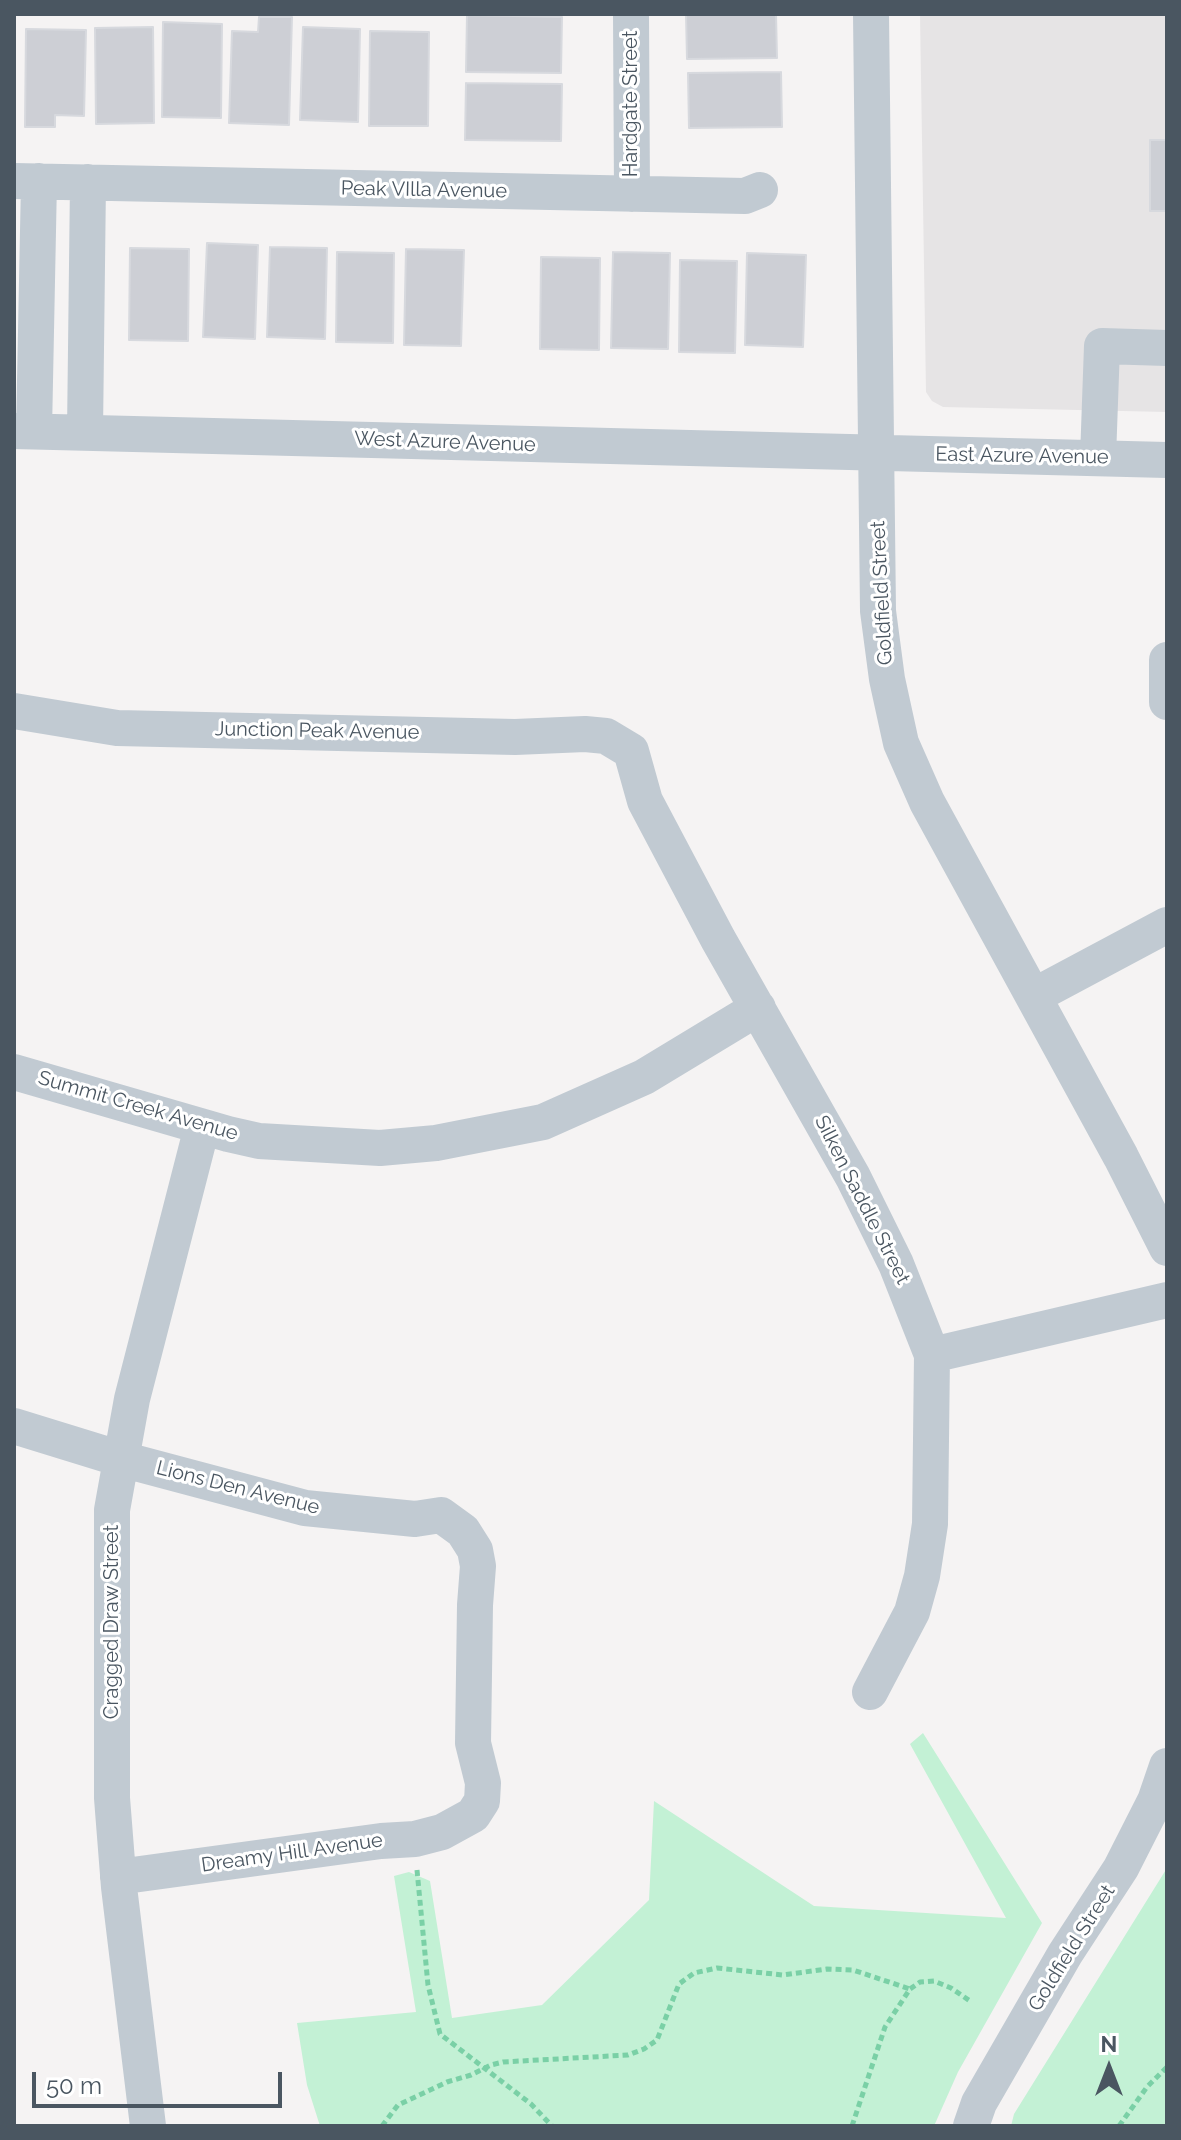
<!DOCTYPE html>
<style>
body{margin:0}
#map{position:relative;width:1181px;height:2140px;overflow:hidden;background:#f5f3f3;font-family:Raleway,sans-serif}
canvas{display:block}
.frame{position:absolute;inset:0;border:16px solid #4a5661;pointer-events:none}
.north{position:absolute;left:1069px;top:2028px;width:80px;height:80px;-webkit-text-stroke:6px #fff;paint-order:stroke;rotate:0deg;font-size:22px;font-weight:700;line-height:32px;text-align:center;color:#4a5661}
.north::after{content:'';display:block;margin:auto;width:28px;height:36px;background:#4a5661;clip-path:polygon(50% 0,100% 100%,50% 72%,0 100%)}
.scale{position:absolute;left:32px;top:2072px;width:250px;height:36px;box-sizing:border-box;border:4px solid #4a5661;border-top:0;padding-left:10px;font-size:24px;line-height:28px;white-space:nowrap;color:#4a5661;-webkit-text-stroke:6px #fff;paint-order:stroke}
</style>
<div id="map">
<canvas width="1181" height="2140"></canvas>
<div class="frame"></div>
<div class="north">N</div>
<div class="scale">50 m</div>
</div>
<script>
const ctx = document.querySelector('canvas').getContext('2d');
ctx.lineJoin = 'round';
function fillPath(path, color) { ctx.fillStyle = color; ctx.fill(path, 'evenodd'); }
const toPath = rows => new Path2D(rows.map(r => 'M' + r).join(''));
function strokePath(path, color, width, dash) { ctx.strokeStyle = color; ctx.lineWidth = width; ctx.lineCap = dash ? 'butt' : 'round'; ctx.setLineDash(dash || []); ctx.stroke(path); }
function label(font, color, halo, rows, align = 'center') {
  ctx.font = font + ' Raleway,sans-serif'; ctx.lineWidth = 6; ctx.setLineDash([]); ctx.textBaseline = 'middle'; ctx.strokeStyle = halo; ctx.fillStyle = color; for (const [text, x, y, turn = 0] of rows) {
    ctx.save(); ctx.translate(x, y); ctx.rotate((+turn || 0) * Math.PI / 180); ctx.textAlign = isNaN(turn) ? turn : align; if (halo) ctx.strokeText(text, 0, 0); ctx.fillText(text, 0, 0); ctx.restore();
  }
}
const education = toPath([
 [920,14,1167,14,1167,412,943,407,932,401,926,392]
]);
const green = toPath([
 [923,1733,1042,1923,958,2072,934,2126,320,2126,307,2085,297,2023,416,2012,394,1876,409,1872,430,1881,452,2018,542,2005,649,1900,654,1801,814,1906,1006,1918,910,1744],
 [1167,1868,1167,2126,1011,2126,1014,2114]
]);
const building = toPath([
 [686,14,776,14,777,58,687,59,686,14],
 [467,15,562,17,561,73,466,72,467,15],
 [259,17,292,17,289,125,229,123,232,31,258,32,259,17],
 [163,22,222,24,221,118,162,117,163,22],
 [153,27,154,123,96,124,95,28,153,27],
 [303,27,360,29,358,122,300,120,303,27],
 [26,29,86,30,84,116,55,115,55,127,25,127,26,29],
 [370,31,429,32,428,126,369,126,370,31],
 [781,72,782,127,689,128,688,73,781,72],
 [466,83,562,84,561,141,465,140,466,83],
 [1150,140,1167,140,1167,211,1150,211,1150,140],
 [207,243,258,245,255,339,203,337,207,243],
 [270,247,327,248,325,339,267,337,270,247],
 [130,248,189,249,188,341,129,340,130,248],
 [406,249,464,250,461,346,404,345,406,249],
 [337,252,394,253,393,343,336,342,337,252],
 [613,252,670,253,668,349,611,348,613,252],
 [747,253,806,255,803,347,745,345,747,253],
 [541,257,600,258,599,350,540,349,541,257],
 [680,260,737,261,735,353,679,352,680,260]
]);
const path = toPath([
 [417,1870,428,1985,440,2034,531,2104,552,2126],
 [382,2126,398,2105,447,2082,471,2075,491,2065,503,2062,628,2055,644,2049,657,2040,679,1984,694,1973,717,1968,783,1975,827,1969,853,1970,910,1989],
 [852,2126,885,2027,910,1989,920,1982,934,1981,951,1988,970,2001],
 [1119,2126,1147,2087,1167,2067]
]);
const minor = toPath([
 [631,14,632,194],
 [871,14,878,611,887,679,901,743,927,802,1121,1157,1167,1248],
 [14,181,745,196,760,190],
 [14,431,1167,460],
 [34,431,39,181],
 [85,432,88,182],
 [1098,458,1102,346,1167,348],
 [1167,660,1167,702],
 [14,711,117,728,515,737,585,734,606,736,631,751,645,801,718,939,853,1177,896,1264,932,1355,930,1524,922,1576,912,1612,870,1692],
 [1034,996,1167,925],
 [14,1072,228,1134,259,1141,380,1148,436,1143,543,1122,644,1077,758,1008],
 [932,1355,1167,1300],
 [14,1426,121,1459,305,1508,415,1519,441,1515,463,1531,475,1550,478,1566,475,1605,473,1743,483,1783,482,1801,473,1815,442,1832,415,1839,381,1841,118,1877],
 [148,2126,119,1887,112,1798,112,1510,132,1399,202,1127],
 [971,2126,979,2103,1065,1954,1121,1868,1155,1801,1167,1766]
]);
const streetNames = [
 ["Hardgate Street",631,104,-90],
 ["Peak VIlla Avenue",424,190,1],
 ["West Azure Avenue",445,442,2],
 ["East Azure Avenue",1022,456,1],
 ["Goldfield Street",882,593,-93],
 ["Junction Peak Avenue",317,731,1],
 ["Summit Creek Avenue",138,1106,16],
 ["Silken Saddle Street",862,1200,63],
 ["Lions Den Avenue",238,1488,14],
 ["Cragged Draw Street",112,1622,-90],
 ["Dreamy Hill Avenue",292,1853,-8],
 ["Goldfield Street",1072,1948,-58]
];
fillPath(education, '#e6e4e5');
fillPath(green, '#c3f1d5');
fillPath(building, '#cdcfd5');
strokePath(building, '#d7d9de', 2);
strokePath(path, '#7ad0a6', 5, [6, 4]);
strokePath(minor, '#c1cad2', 36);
label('20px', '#4a5661', '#fff', streetNames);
</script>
